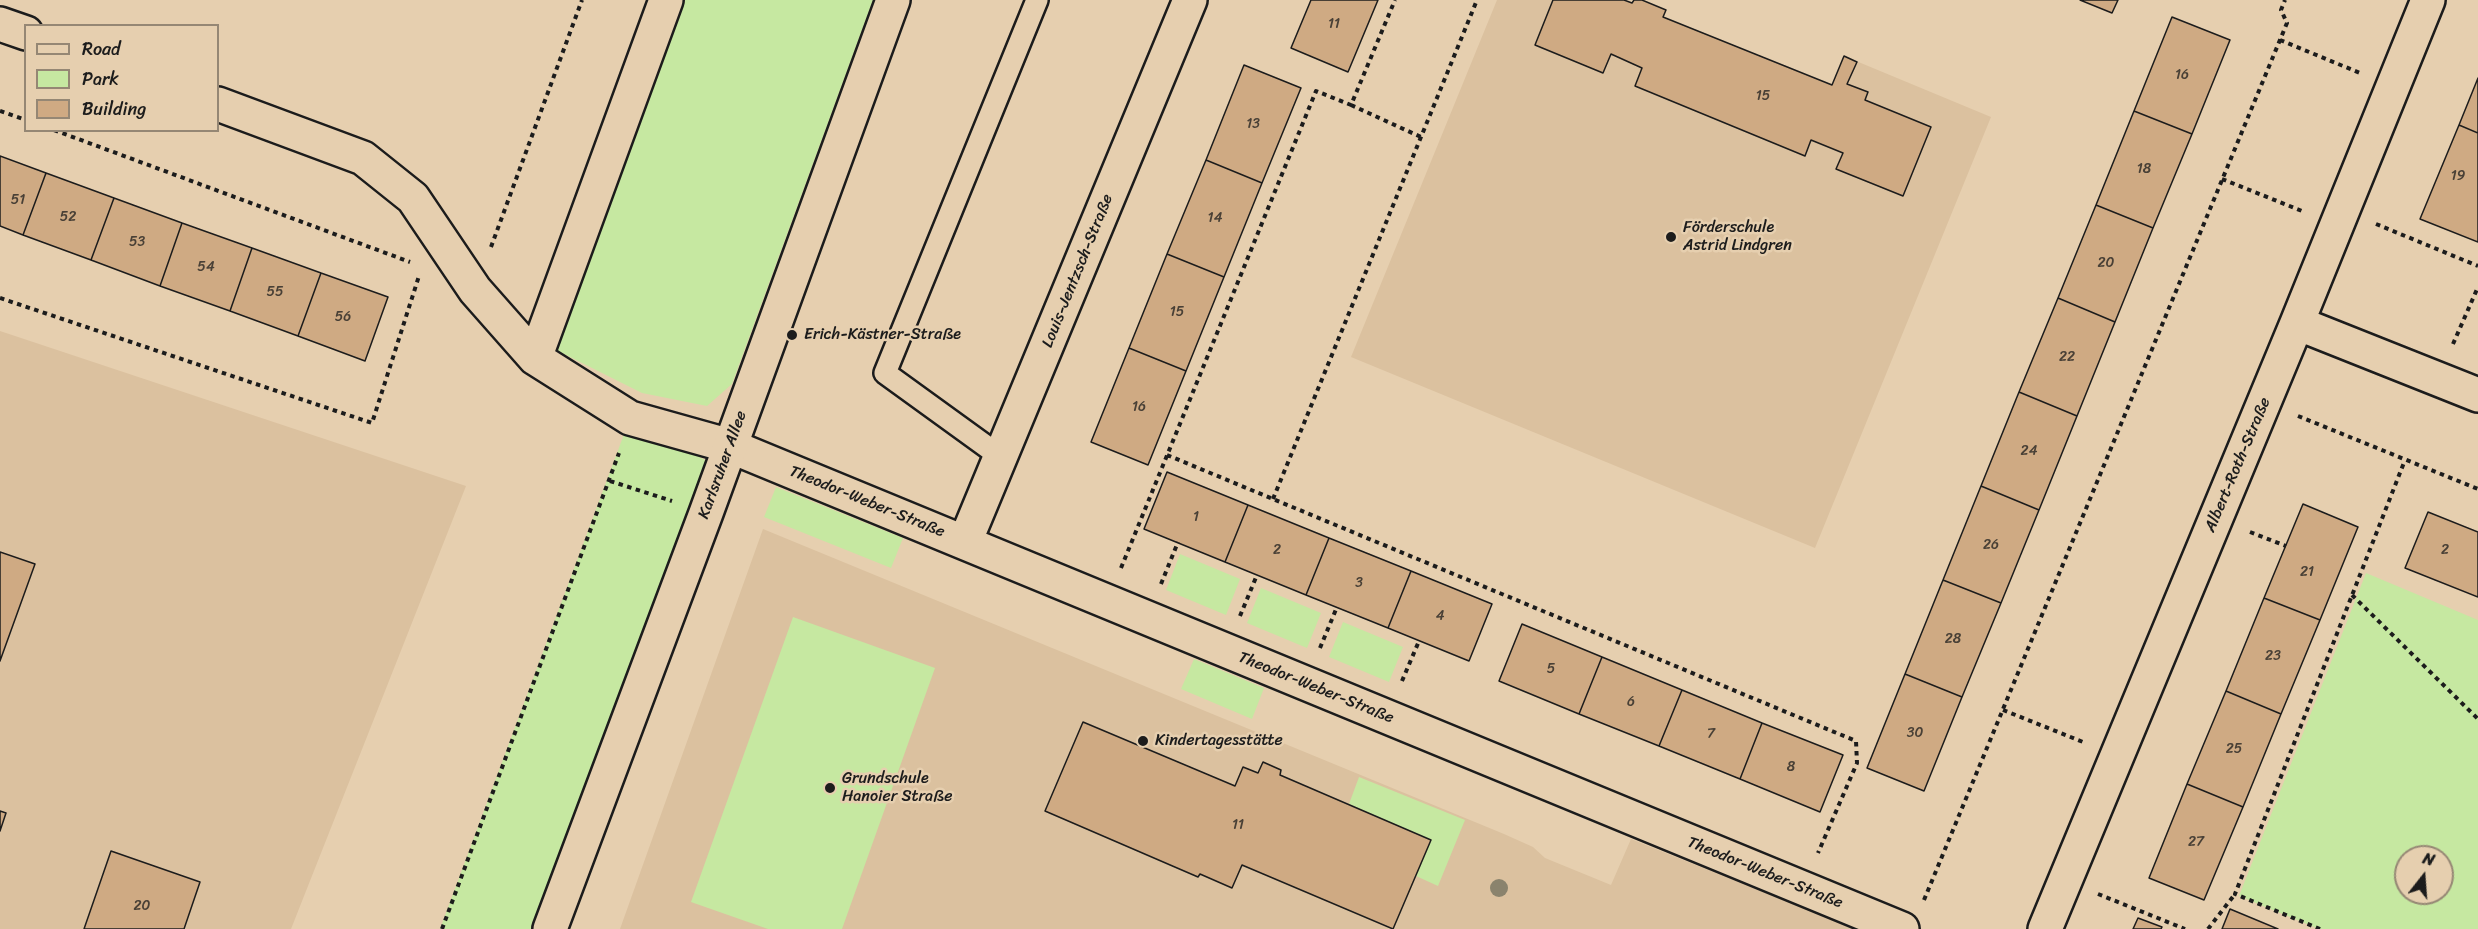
<!DOCTYPE html>
<meta charset="utf-8">
<style>
body{margin:0}
#map{position:relative;width:2478px;height:929px;overflow:hidden;background:#e6cfaf;font-family:Sriracha,sans-serif}
canvas{display:block}
.legend{position:absolute;left:24px;top:24px;width:195px;height:108px;box-sizing:border-box;background:#e6cfaf;border:2px solid #958774;margin:0;padding:8px 10px;list-style:none;font-size:18px;color:#1c1c1c}
.legend li{display:flex;align-items:center;gap:12px;height:30px}
.legend b{width:30px;border:2px solid #958774}
.north{position:absolute;left:2394px;top:845px;width:60px;height:60px;box-sizing:border-box;background:#e6cfaf;border:2px solid #958774;border-radius:50%;rotate:17deg;font-size:16px;font-weight:700;line-height:24px;text-align:center;color:#1c1c1c}
.north::after{content:'';display:block;margin:auto;width:21px;height:27px;background:#1c1c1c;clip-path:polygon(50% 0,100% 100%,50% 72%,0 100%)}
</style>
<div id="map">
<canvas width="2478" height="929"></canvas>
<ul class="legend">
<li><b style="height:8px;background:#e6cfaf"></b>Road</li>
<li><b style="height:16px;background:#c6e8a1"></b>Park</li>
<li><b style="height:16px;background:#cfaa83"></b>Building</li>
</ul>
<div class="north">N</div>
</div>
<script>
const ctx = document.querySelector('canvas').getContext('2d');
ctx.lineJoin = 'round';
function fillPath(path, color) { ctx.fillStyle = color; ctx.fill(path, 'evenodd'); }
const toPath = rows => new Path2D(rows.map(r => 'M' + r).join(''));
function strokePath(path, color, width, dash) { ctx.strokeStyle = color; ctx.lineWidth = width; ctx.lineCap = dash ? 'butt' : 'round'; ctx.setLineDash(dash || []); ctx.stroke(path); }
function label(font, color, halo, rows, align = 'center') {
  ctx.font = font + ' Sriracha,sans-serif'; ctx.lineWidth = 5; ctx.setLineDash([]); ctx.textBaseline = 'middle'; ctx.strokeStyle = halo; ctx.fillStyle = color; for (const [text, x, y, turn = 0] of rows) {
    ctx.save(); ctx.translate(x, y); ctx.rotate((+turn || 0) * Math.PI / 180); ctx.textAlign = isNaN(turn) ? turn : align; if (halo) ctx.strokeText(text, 0, 0); ctx.fillText(text, 0, 0); ctx.restore();
  }
}
const built = toPath([
 [1497,0,1624,0,1632,3,1634,0,1642,0,1666,10,1664,17,1832,85,1844,56,1991,117,1815,548,1351,357],
 [0,331,466,486,291,929,0,929],
 [763,529,1504,834,1533,847,1545,858,1611,885,1631,839,1855,929,620,929]
]);
const green = toPath([
 [685,0,873,0,732,384,707,406,642,393,556,350],
 [630,418,721,469,550,929,440,929],
 [776,487,903,538,891,568,764,517],
 [1180,554,1240,579,1226,615,1166,590],
 [2366,573,2478,620,2478,929,2319,929,2239,896],
 [2406,857,2442,857,2442,893,2406,893],
 [1261,588,1321,613,1307,648,1247,623],
 [793,617,935,668,842,929,768,929,691,902],
 [1343,622,1403,647,1389,682,1329,657],
 [1194,659,1264,688,1252,719,1181,689],
 [1359,777,1465,820,1438,886,1416,876,1431,840,1349,804]
]);
const building = toPath([
 [1311,0,1378,0,1348,72,1291,48,1311,0],
 [1553,0,1624,0,1632,3,1634,0,1642,0,1666,10,1663,17,1832,85,1844,56,1857,62,1847,84,1868,92,1865,100,1931,127,1903,196,1836,169,1843,153,1811,140,1805,156,1635,86,1642,68,1611,54,1603,73,1535,45,1553,0],
 [2080,0,2118,0,2112,13,2080,0],
 [2172,17,2230,40,2192,134,2134,111,2172,17],
 [1244,65,1301,88,1262,183,1206,160,1244,65],
 [2478,78,2478,133,2459,125,2478,78],
 [2134,111,2192,134,2153,228,2096,205,2134,111],
 [2459,125,2478,133,2478,242,2420,219,2459,125],
 [0,156,46,173,23,235,0,226,0,156],
 [1206,160,1262,183,1224,277,1167,254,1206,160],
 [46,173,114,198,91,260,23,235,46,173],
 [114,198,182,223,160,286,91,260,114,198],
 [2096,205,2153,228,2115,322,2058,298,2096,205],
 [182,223,252,248,230,311,160,286,182,223],
 [252,248,321,273,298,336,230,311,252,248],
 [1167,254,1224,277,1186,371,1129,348,1167,254],
 [321,273,388,297,365,361,298,336,321,273],
 [2058,298,2115,322,2077,416,2019,392,2058,298],
 [1129,348,1186,371,1148,465,1091,442,1129,348],
 [2019,392,2077,416,2039,510,1981,486,2019,392],
 [1167,472,1248,505,1225,562,1144,529,1167,472],
 [1981,486,2039,510,2001,603,1943,580,1981,486],
 [2303,504,2358,527,2320,620,2264,598,2303,504],
 [1248,505,1329,538,1306,595,1225,562,1248,505],
 [2428,512,2478,532,2478,597,2405,568,2428,512],
 [1329,538,1411,571,1388,628,1306,595,1329,538],
 [0,552,35,564,0,661,0,552],
 [1411,571,1492,604,1469,661,1388,628,1411,571],
 [1943,580,2001,603,1962,697,1905,674,1943,580],
 [2264,598,2320,620,2281,714,2226,691,2264,598],
 [1522,624,1602,657,1579,714,1499,681,1522,624],
 [1602,657,1682,690,1659,746,1579,714,1602,657],
 [1905,674,1962,697,1924,791,1867,768,1905,674],
 [1682,690,1762,723,1740,779,1659,746,1682,690],
 [2226,691,2281,714,2243,807,2187,784,2226,691],
 [1083,722,1235,786,1243,767,1258,773,1263,762,1281,770,1280,775,1431,840,1393,929,1242,865,1232,888,1200,874,1198,877,1045,811,1083,722],
 [1762,723,1843,755,1820,812,1740,779,1762,723],
 [2187,784,2243,807,2204,900,2149,878,2187,784],
 [0,811,6,813,0,831,0,811],
 [111,851,200,882,184,929,84,929,111,851],
 [2230,909,2278,929,2222,929,2230,909],
 [2138,918,2162,927,2161,929,2133,929,2138,918]
]);
const path = toPath([
 [2280,40,2360,73],
 [1351,105,1421,137],
 [0,111,26,120],
 [54,130,410,262],
 [2222,179,2302,211],
 [2376,224,2478,266],
 [491,247,582,0],
 [0,298,372,423,419,276],
 [2453,344,2478,287],
 [2298,416,2478,489],
 [1167,455,1856,741,1857,763,1818,853],
 [610,481,672,501],
 [1273,499,1477,0],
 [2250,532,2286,546],
 [1121,568,1316,91,1351,105,1395,0],
 [1161,584,1178,542],
 [2352,595,2478,719],
 [1240,616,1257,575],
 [1320,648,1337,607],
 [1402,681,1419,641],
 [2003,710,2083,742],
 [2098,894,2185,929],
 [1924,900,2287,23,2281,10,2285,0],
 [442,929,619,453],
 [2208,929,2235,894],
 [2320,929,2235,894,2405,460]
]);
const service = toPath([
 [1001,457,885,373,1037,0]
]);
const minor = toPath([
 [0,24,26,33],
 [218,104,363,158,413,198,475,290,535,358,630,418,730,446,1902,929],
 [2297,323,2478,395],
 [535,358,666,0],
 [965,542,1190,0],
 [2045,929,2297,323,2428,0]
]);
const tertiary = toPath([
 [550,929,706,513,893,0]
]);
const trees = [
 [1499,888]
];
const markers = [
 [1671,237,6,"#1c1c1c"],
 [792,335,6,"#1c1c1c"],
 [1143,741,6,"#1c1c1c"],
 [830,788,6,"#1c1c1c"]
];
const numberNames = [
 ["11",1334,24],
 ["16",2182,75],
 ["15",1763,96],
 ["13",1253,124],
 ["18",2144,169],
 ["19",2458,176],
 ["51",18,200],
 ["52",68,217],
 ["14",1215,218],
 ["53",137,242],
 ["20",2106,263],
 ["54",206,267],
 ["55",275,292],
 ["15",1177,312],
 ["56",343,317],
 ["22",2067,357],
 ["16",1139,407],
 ["24",2029,451],
 ["1",1196,517],
 ["26",1991,545],
 ["2",1277,550],
 ["2",2445,550],
 ["21",2307,572],
 ["3",1359,583],
 ["4",1440,616],
 ["28",1953,639],
 ["23",2273,656],
 ["5",1551,669],
 ["6",1631,702],
 ["30",1915,733],
 ["7",1711,734],
 ["25",2234,749],
 ["8",1791,767],
 ["11",1238,825],
 ["27",2196,842],
 ["20",142,906]
];
const poiNames = [
 ["Förderschule",1683,228],
 ["Astrid Lindgren",1683,246],
 ["Erich-Kästner-Straße",804,335],
 ["Kindertagesstätte",1155,741],
 ["Grundschule",842,779],
 ["Hanoier Straße",842,797]
];
const streetNames = [
 ["Louis-Jentzsch-Straße",1078,271,-68],
 ["Karlsruher Allee",723,465,-70],
 ["Albert-Roth-Straße",2238,465,-67],
 ["Theodor-Weber-Straße",867,502,22],
 ["Theodor-Weber-Straße",1316,688,22],
 ["Theodor-Weber-Straße",1765,873,22]
];
fillPath(built, '#dbc19f');
fillPath(green, '#c6e8a1');
fillPath(building, '#cfaa83');
strokePath(building, '#1c1c1c', 1.5);
strokePath(service, '#1c1c1c', 26);
strokePath(minor, '#1c1c1c', 38);
strokePath(tertiary, '#1c1c1c', 38);
strokePath(path, '#1c1c1c', 4, [4.5, 4.5]);
strokePath(service, '#e6cfaf', 21);
strokePath(minor, '#e6cfaf', 33);
strokePath(tertiary, '#e6cfaf', 33);
ctx.fillStyle = '#8a836d';
for (const [x, y] of trees) { ctx.beginPath(); ctx.arc(x, y, 9, 0, 2 * Math.PI); ctx.fill(); }
for (const [x, y, r, color] of markers) { const dot = new Path2D(); dot.arc(x, y, r, 0, 2 * Math.PI); ctx.fillStyle = color; ctx.fill(dot); strokePath(dot, '#e6cfaf', 2); }
label('14px', '#494036', null, numberNames);
label('16px', '#1c1c1c', '#e6cfaf', poiNames, 'left');
label('16px', '#1c1c1c', '#e6cfaf', streetNames);
</script>
